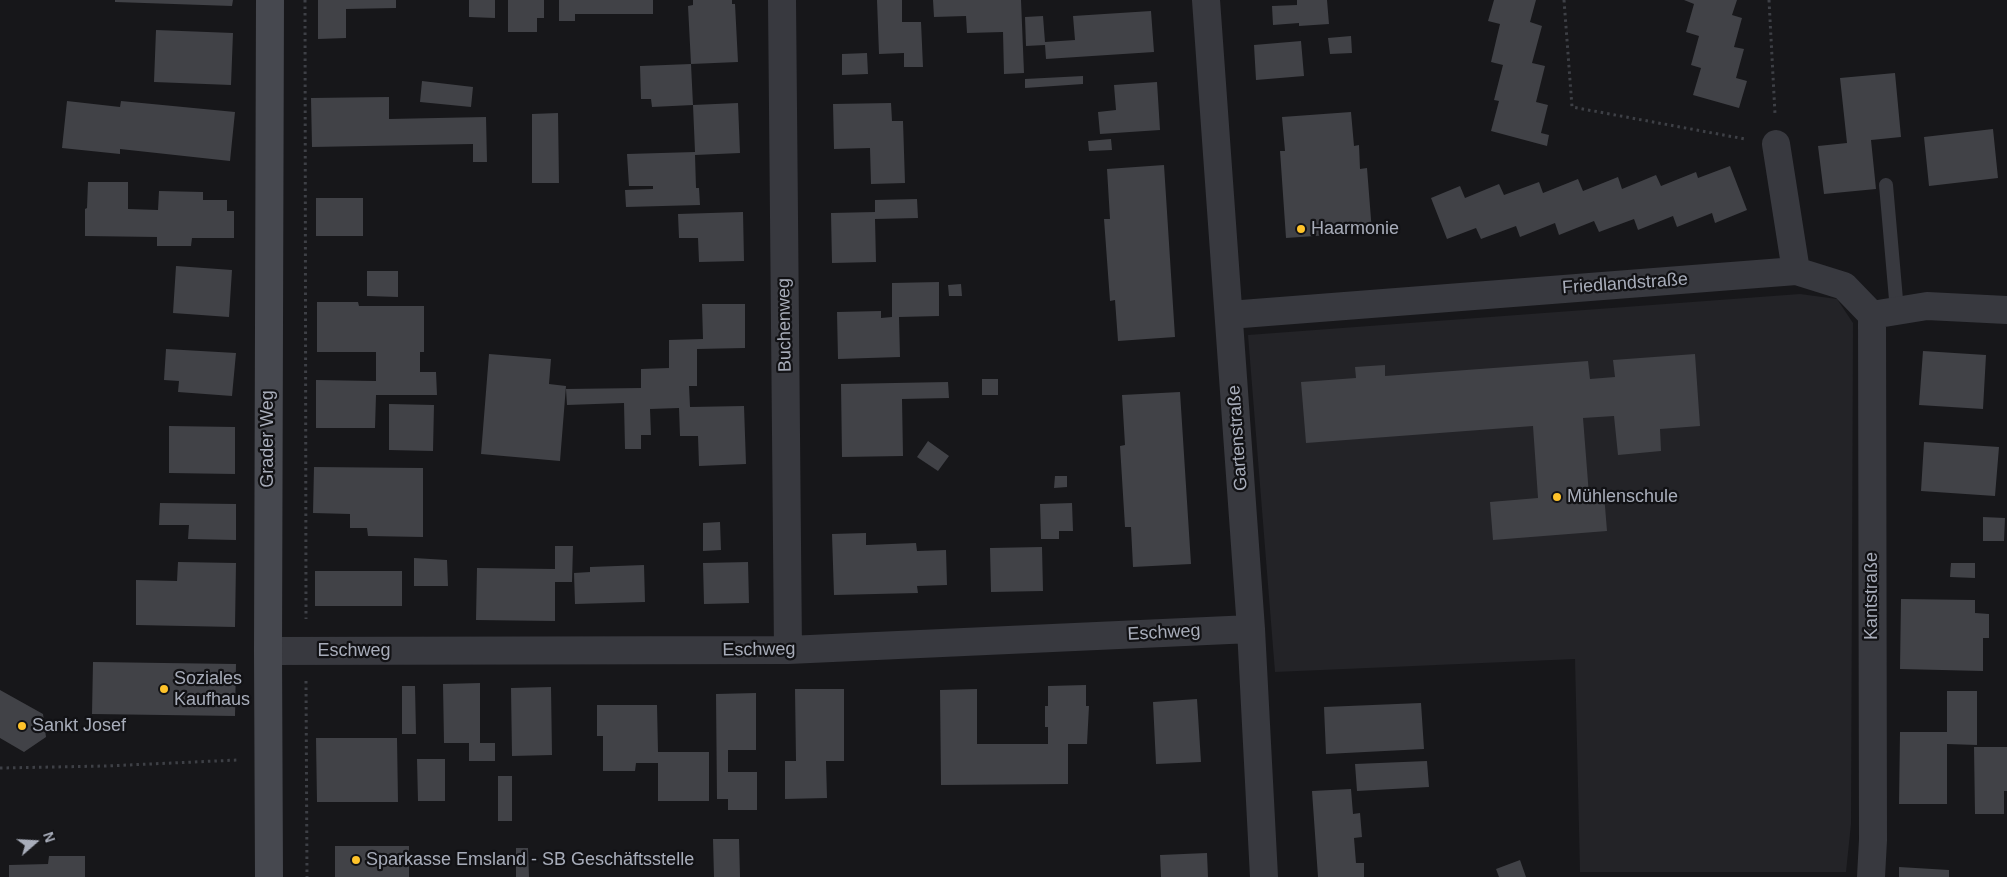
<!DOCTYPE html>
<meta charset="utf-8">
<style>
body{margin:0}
#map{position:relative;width:2007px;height:877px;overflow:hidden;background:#17171a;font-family:Helvetica,sans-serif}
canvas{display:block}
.north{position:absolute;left:10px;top:817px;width:50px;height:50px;-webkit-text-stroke:4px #121215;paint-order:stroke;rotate:71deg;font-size:14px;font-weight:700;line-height:20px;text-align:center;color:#a8adba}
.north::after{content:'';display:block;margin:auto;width:18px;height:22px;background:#a8adba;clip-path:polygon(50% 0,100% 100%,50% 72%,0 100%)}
</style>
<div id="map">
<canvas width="2007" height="877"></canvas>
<div class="north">N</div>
</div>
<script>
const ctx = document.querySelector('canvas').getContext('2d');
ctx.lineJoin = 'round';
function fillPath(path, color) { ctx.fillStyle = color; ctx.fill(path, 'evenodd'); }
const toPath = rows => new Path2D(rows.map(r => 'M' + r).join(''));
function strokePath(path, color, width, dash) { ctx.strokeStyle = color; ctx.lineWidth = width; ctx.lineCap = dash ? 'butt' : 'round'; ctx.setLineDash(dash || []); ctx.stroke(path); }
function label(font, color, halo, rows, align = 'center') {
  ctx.font = font + ' Helvetica,sans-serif'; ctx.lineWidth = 4.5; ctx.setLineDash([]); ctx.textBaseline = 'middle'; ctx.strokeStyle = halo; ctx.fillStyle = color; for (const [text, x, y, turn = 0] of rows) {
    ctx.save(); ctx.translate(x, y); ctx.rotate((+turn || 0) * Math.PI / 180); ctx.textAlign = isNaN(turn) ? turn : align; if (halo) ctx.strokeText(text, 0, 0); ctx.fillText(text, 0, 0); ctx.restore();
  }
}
const built = toPath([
 [1800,294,1837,299,1853,323,1851,824,1846,872,1580,872,1575,659,1275,672,1248,335]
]);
const building = toPath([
 [115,0,233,0,232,6,115,2],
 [318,0,396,0,396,8,346,9,346,38,318,39],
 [469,0,495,0,495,18,469,17],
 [508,0,544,0,544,18,537,18,537,32,508,32],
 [559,0,653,0,653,14,575,14,575,21,559,21],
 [693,0,732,0,732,4,735,4,738,62,691,64,693,105,652,107,651,99,641,99,640,66,691,64,688,6,693,5],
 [877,0,902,0,902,22,921,22,923,67,904,67,904,53,879,54],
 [933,0,1021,0,1024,73,1004,74,1003,32,967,33,966,16,934,17],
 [1297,0,1327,0,1329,24,1299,26,1299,23,1273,25,1272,6,1297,5],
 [1494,0,1536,0,1530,22,1542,26,1532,63,1545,66,1536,102,1548,105,1541,133,1549,135,1547,146,1491,131,1499,101,1494,100,1503,65,1491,62,1500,24,1488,21],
 [1684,0,1737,0,1732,15,1742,18,1734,47,1744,49,1736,78,1747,81,1739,108,1693,95,1701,68,1691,65,1699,36,1686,32,1694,4],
 [1151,11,1154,52,1046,59,1045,45,1026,46,1025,17,1043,16,1045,42,1075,40,1073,16],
 [156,30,233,33,231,85,154,82],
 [1351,36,1352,53,1330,54,1328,38],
 [1301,41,1304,76,1256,80,1254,45],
 [867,53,868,74,842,75,842,54],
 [1895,73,1901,137,1871,140,1876,189,1824,194,1818,146,1847,143,1840,78],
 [1083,76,1083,84,1025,88,1025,79],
 [422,81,473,87,471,107,420,102],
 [1157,82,1160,130,1100,134,1098,112,1116,110,1114,85],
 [389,97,389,119,486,117,487,162,473,162,473,144,312,147,311,98],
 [67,101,120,107,121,101,235,112,230,161,120,149,120,154,62,148],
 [738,103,740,153,695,155,696,188,699,188,700,205,626,207,625,190,653,189,653,186,629,186,627,154,695,152,693,105],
 [891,103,892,121,903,121,905,183,871,184,870,148,834,149,833,104],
 [1351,112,1354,146,1359,145,1360,169,1367,168,1372,232,1286,238,1280,151,1285,151,1282,117],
 [558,113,559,183,532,183,532,114],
 [1993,129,1998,178,1929,186,1924,137],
 [1111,139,1112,150,1089,151,1088,141],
 [1164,165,1175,337,1118,341,1115,300,1110,301,1104,219,1110,219,1107,169],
 [1730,166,1747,210,1715,223,1712,213,1677,227,1673,216,1638,230,1634,219,1599,232,1594,221,1559,235,1555,223,1520,237,1516,226,1481,239,1476,228,1447,239,1431,198,1460,186,1465,198,1499,184,1504,195,1539,182,1543,193,1578,179,1583,191,1618,177,1622,189,1656,175,1661,186,1696,172,1698,178],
 [88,182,128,182,128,209,158,210,159,191,203,192,203,200,227,200,227,211,234,211,234,238,192,238,191,246,157,246,157,237,85,236,85,209,87,208],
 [316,198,363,198,363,236,316,236],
 [917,199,918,218,875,219,876,262,832,263,831,213,875,212,875,200],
 [743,212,744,261,699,262,698,238,679,238,678,214],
 [176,266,232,270,229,317,173,313],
 [367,271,398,271,398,297,367,296],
 [939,282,939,316,899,317,900,357,838,359,837,312,881,311,881,318,892,317,892,283],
 [961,284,962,296,949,296,948,285],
 [317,302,358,302,359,306,424,306,424,352,420,352,420,372,436,372,437,395,376,395,375,428,316,428,316,380,376,381,376,352,317,352],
 [702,304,745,304,745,348,697,349,697,386,689,386,690,407,744,406,746,464,699,466,698,436,680,436,679,408,650,409,651,435,641,435,641,449,625,449,624,403,567,405,566,389,641,388,641,369,669,368,669,340,703,339],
 [166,349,236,353,232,396,178,392,179,381,164,380],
 [1923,351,1986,355,1983,409,1919,405],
 [489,354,551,359,549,384,566,386,560,461,481,454],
 [1695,354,1700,426,1660,429,1661,451,1618,455,1614,416,1583,418,1589,495,1604,494,1607,531,1493,540,1490,502,1538,498,1533,426,1306,443,1301,382,1356,378,1355,367,1385,365,1385,376,1588,361,1590,379,1615,377,1613,360],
 [982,379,998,379,998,395,982,395],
 [948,382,949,398,902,399,903,456,842,457,841,384],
 [1180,392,1191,564,1133,567,1131,527,1125,527,1120,446,1125,445,1122,395],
 [389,404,434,405,433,451,389,450],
 [169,426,235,427,235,474,169,473],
 [928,441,949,456,938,471,917,457],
 [1924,442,1999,447,1995,496,1921,491],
 [314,467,423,468,423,537,368,536,367,528,350,528,350,514,313,513],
 [1055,476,1067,476,1067,487,1054,488],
 [160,503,236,504,236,540,188,539,189,525,159,525],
 [1072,503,1073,531,1059,531,1059,539,1041,539,1040,504],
 [1983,517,2005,518,2004,541,1983,541],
 [720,522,721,550,703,551,703,523],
 [866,533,866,545,916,543,917,551,946,550,947,585,917,586,918,593,834,595,832,534],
 [555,546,573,546,572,582,555,582,555,621,476,620,477,568,555,569],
 [1042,547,1043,591,991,592,990,548],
 [414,558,447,560,448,586,414,586],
 [178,562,236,563,235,627,136,625,136,580,177,581],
 [748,562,749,603,704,604,703,563],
 [1951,563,1975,563,1975,578,1950,577],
 [644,565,645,602,575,604,574,573,590,572,590,567],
 [315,571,402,571,402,606,315,606],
 [1901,599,1975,600,1975,613,1989,614,1989,638,1983,638,1983,671,1900,669],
 [93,662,236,664,235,716,92,714],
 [480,683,480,743,495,743,495,761,469,761,469,743,444,743,443,684],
 [1086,685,1086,706,1089,706,1087,744,1068,744,1068,784,941,785,940,690,977,689,977,744,1048,744,1048,727,1045,727,1045,706,1048,706,1048,686],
 [402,686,415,686,416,734,402,734],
 [551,687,552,755,512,756,511,688],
 [795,689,844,689,844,761,826,761,827,798,785,799,785,761,796,761],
 [0,690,43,714,46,737,24,752,0,738],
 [1947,691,1977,691,1977,745,1947,744,1947,804,1899,804,1900,732,1947,732],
 [756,693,756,750,728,750,728,772,757,772,757,810,728,810,728,799,717,799,716,694],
 [1197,699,1201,762,1156,764,1153,702],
 [1421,703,1424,749,1326,754,1324,707],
 [597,705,657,705,658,752,709,752,709,801,658,801,658,763,636,763,635,771,603,771,603,736,597,736],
 [316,738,397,738,398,802,317,802],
 [1974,747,2007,747,2007,791,2004,791,2004,814,1975,814],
 [417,759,445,759,445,801,418,801],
 [1427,761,1429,787,1357,791,1355,764],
 [498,776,512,776,512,821,498,821],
 [1351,789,1353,814,1360,813,1362,837,1354,838,1356,863,1364,863,1364,877,1318,877,1312,791],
 [713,839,739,839,740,877,714,877],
 [335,846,409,846,409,877,335,877],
 [516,848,528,848,529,877,516,877],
 [1207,853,1208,877,1161,877,1160,855],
 [49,856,85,856,85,877,9,877,9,865,48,864],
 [1520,860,1526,877,1499,877,1496,869],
 [1899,867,1949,870,1949,877,1899,877]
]);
const path = toPath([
 [305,0,306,619],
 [1564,0,1572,107,1745,139],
 [1769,0,1775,114],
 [306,681,307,877],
 [0,768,106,766,238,760]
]);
const lane = toPath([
 [1886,185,1897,311]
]);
const street = toPath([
 [782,0,788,650],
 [1206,0,1251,629,1264,877],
 [1776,144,1796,271],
 [1229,315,1796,271,1844,286,1872,315,1927,306,2007,310],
 [268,651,788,650,1251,629],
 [1871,877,1873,840,1872,315]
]);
const secondary = toPath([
 [269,877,268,651,270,0]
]);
const markers = [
 [1301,229,5,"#ffc32a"],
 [1557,497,5,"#ffc32a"],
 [164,689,5,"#ffc32a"],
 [22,726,5,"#ffc32a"],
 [356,860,5,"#ffc32a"]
];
const poiNames = [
 ["Haarmonie",1311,229],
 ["Mühlenschule",1567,497],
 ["Soziales",174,679],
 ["Kaufhaus",174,700],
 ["Sankt Josef",32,726],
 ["Sparkasse Emsland - SB Geschäftsstelle",366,860]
];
const streetNames = [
 ["Friedlandstraße",1625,284,-4],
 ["Buchenweg",785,325,-91],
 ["Gartenstraße",1238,438,-94],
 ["Grader Weg",268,439,-90],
 ["Kantstraße",1872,596,-90],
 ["Eschweg",1164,633,-3],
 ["Eschweg",759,650,-1],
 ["Eschweg",354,651]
];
fillPath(built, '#232327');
fillPath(building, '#414247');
strokePath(path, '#3e4046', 3, [2.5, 4]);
strokePath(lane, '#38393f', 14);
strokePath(street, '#38393f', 28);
strokePath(secondary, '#46484f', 28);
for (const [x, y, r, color] of markers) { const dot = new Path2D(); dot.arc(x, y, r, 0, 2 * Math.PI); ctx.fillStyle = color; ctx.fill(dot); strokePath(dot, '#121215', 2); }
label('18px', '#a8adba', '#121215', poiNames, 'left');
label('18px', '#a8adba', '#121215', streetNames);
</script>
